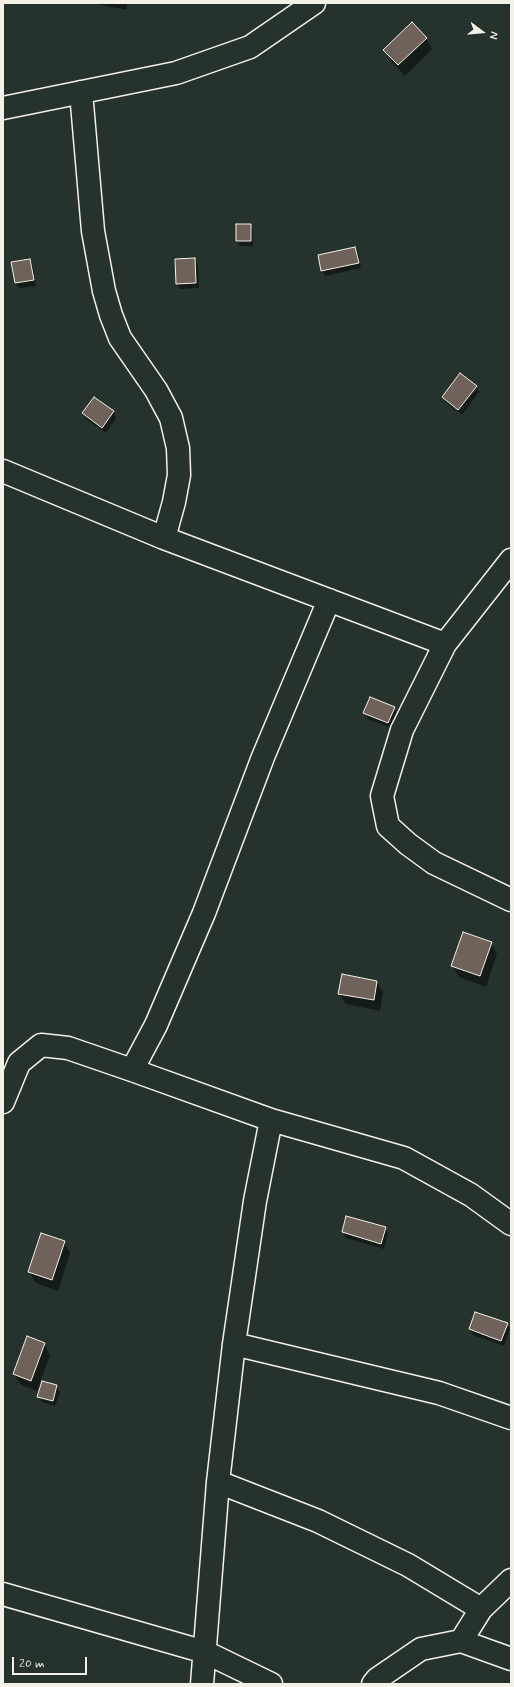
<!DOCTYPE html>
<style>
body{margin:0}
#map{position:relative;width:514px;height:1687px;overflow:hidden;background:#26332d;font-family:Mynerve,sans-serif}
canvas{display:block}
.frame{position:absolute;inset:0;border:4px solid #f4f1e8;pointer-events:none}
.north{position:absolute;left:462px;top:12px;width:40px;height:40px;-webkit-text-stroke:3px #26332d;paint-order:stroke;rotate:106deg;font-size:11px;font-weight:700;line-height:16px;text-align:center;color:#f4f1e8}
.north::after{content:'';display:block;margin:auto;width:14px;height:18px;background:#f4f1e8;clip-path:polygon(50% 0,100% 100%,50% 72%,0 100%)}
.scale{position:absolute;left:12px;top:1657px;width:75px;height:18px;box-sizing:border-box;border:2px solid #f4f1e8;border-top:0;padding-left:5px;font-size:12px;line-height:14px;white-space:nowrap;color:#f4f1e8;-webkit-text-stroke:3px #26332d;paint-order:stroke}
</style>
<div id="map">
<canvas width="514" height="1687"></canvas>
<div class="frame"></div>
<div class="north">N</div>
<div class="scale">20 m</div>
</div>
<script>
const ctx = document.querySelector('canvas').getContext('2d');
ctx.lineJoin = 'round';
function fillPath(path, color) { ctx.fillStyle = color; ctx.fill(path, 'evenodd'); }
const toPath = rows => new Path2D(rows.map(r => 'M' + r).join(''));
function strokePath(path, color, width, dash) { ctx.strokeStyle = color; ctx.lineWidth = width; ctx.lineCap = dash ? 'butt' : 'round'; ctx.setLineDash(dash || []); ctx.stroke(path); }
const shadow = toPath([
 [92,3,128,3,126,10],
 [507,3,511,3,511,7],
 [426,38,432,49,405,76,391,61,384,50],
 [250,225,253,230,253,246,240,246,237,241],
 [354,248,358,253,361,268,325,276,322,271,319,255],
 [194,259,198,265,199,288,180,289,177,284],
 [30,260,33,266,36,286,19,288,15,283],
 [476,387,479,392,462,415,446,403,443,397],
 [113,412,116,418,106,433,86,419,83,414],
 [394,708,397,714,391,728,368,719,365,713],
 [491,943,497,954,486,987,459,977,453,966],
 [377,982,383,993,380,1011,346,1004,339,993],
 [385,1228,388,1234,384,1249,346,1238,343,1232],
 [64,1242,70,1253,58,1291,36,1283,29,1272],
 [507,1324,510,1329,504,1346,473,1335,470,1329],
 [44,1344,50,1355,37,1391,21,1385,14,1374],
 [56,1386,60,1392,55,1406,42,1402,38,1397]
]);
const building = toPath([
 [412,22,427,38,398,65,383,50,412,22],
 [236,224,251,224,251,241,236,241,236,224],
 [355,247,359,263,321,271,318,255,355,247],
 [195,258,196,283,176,284,175,259,195,258],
 [30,259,34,280,15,283,11,262,30,259],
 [460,373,477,386,458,410,442,397,460,373],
 [94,397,114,411,102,428,82,413,94,397],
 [370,697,395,707,388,723,363,713,370,697],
 [463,932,492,942,480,976,451,966,463,932],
 [342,974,377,981,374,1000,338,994,342,974],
 [346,1216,386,1227,381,1244,342,1232,346,1216],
 [41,1233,65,1241,52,1280,28,1272,41,1233],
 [475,1312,508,1323,501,1341,469,1329,475,1312],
 [27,1336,45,1343,31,1381,13,1374,27,1336],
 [42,1381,57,1385,53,1401,37,1397,42,1381]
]);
const minor = toPath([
 [81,92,93,231,104,291,111,315,120,338,156,390,171,418,178,448,179,475,174,502,164,538],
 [3,108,176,73,250,47,314,3],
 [3,471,164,538,445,644],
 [511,560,445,644,402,730,382,796,388,826,408,844,434,863,511,900],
 [132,1070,156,1025,204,913,263,757,329,600],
 [3,1102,19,1063,41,1045,68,1048,132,1070,271,1120,404,1158,471,1195,511,1224],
 [234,1344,439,1393,511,1418],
 [218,1482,318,1521,408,1565,481,1609],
 [3,1594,205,1652,271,1684],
 [461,1641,481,1609,511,1580],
 [202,1684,218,1482,234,1344,255,1201,271,1120],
 [373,1684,377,1679,421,1649,461,1641,511,1659]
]);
fillPath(shadow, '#0007');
fillPath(building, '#6e625b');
strokePath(building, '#f4f1e8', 1);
strokePath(minor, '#f4f1e8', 25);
strokePath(minor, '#26332d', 22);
</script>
